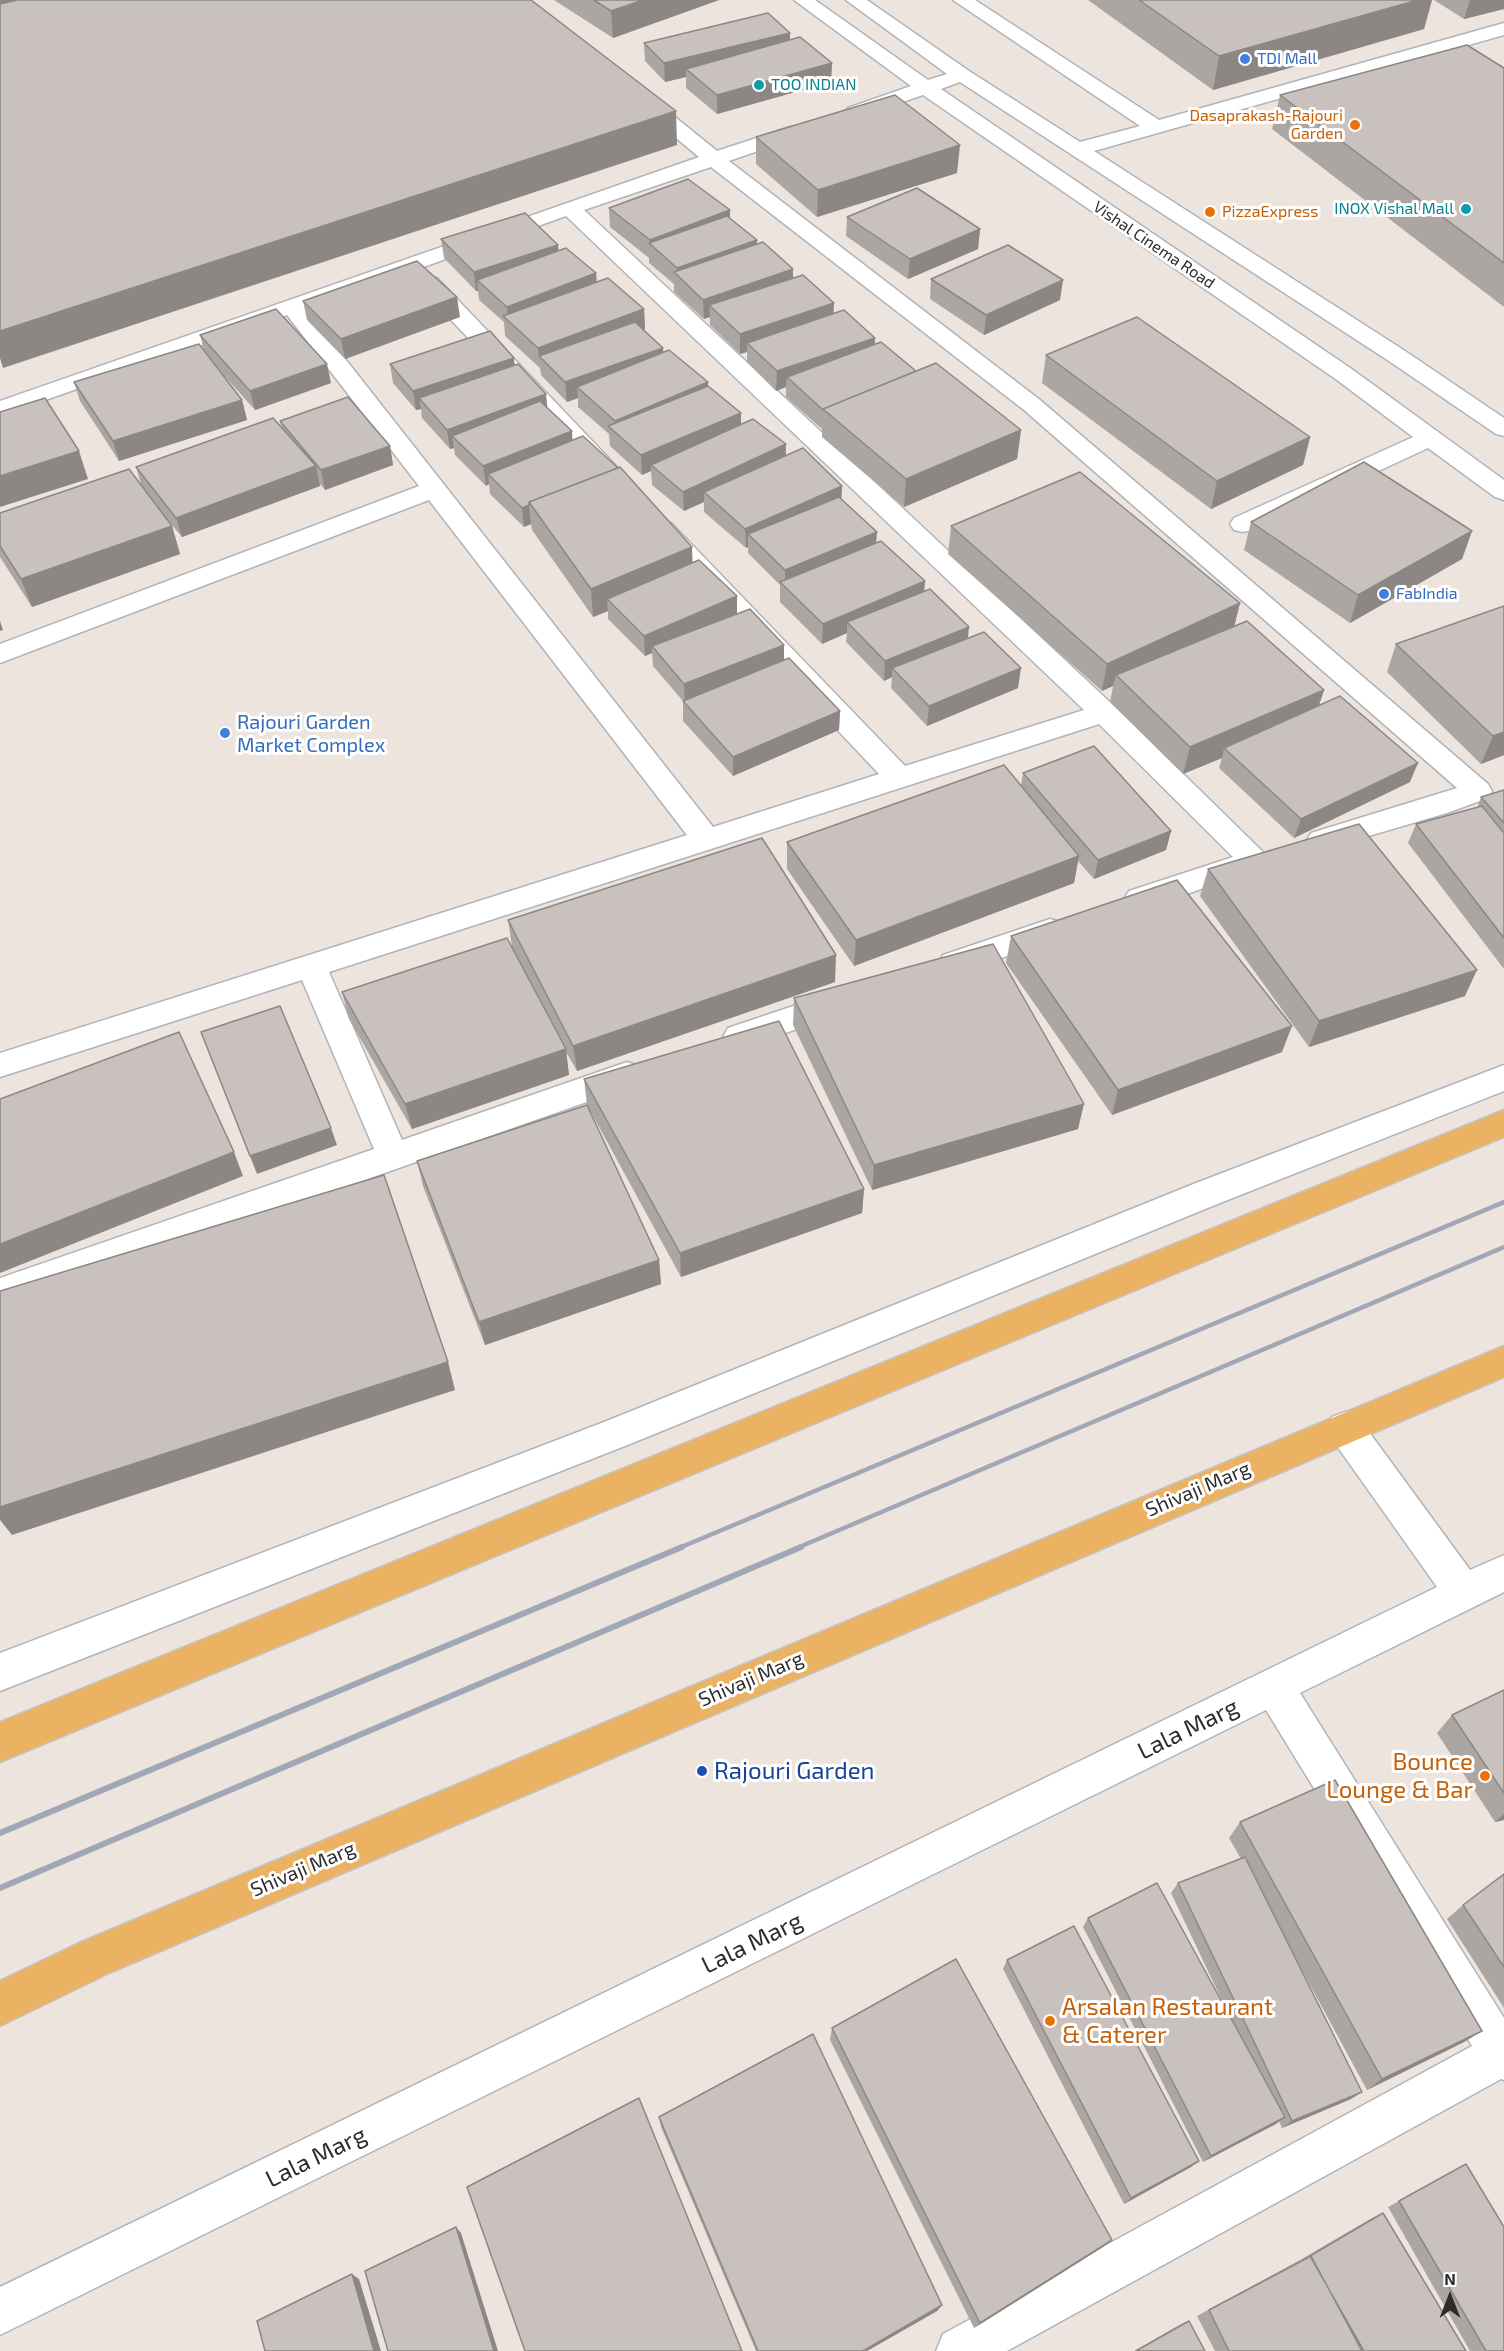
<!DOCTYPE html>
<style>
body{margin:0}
#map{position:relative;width:1504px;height:2351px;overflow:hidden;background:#ede4de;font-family:"Exo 2",sans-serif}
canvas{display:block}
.north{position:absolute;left:1420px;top:2267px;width:60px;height:60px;-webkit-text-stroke:4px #fff;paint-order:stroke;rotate:0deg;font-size:16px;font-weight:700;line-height:24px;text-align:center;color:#2c2c2c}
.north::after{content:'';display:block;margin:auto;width:21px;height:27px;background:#2c2c2c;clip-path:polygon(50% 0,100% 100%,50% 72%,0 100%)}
</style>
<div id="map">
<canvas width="1504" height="2351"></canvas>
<div class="north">N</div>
</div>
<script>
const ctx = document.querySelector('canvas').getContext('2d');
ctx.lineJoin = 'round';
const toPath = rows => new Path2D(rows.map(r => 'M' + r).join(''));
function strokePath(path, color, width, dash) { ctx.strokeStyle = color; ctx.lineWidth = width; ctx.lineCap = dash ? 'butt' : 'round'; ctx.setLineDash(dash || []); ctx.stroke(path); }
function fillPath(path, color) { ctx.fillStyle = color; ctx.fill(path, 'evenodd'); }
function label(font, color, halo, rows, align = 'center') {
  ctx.font = font + ' "Exo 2",sans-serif'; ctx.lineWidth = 6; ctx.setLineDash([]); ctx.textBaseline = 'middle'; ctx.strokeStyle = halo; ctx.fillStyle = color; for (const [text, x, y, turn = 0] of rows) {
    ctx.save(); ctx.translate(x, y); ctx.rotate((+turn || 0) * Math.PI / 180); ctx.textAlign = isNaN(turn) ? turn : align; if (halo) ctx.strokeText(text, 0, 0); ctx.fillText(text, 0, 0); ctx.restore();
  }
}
const minor = toPath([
 [794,0,815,0,928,80,947,74,846,0,867,0,969,71,1080,142,1140,126,953,0,975,0,1159,120,1504,23,1504,35,1094,151,1405,351,1504,418,1504,436,1496,434,1389,361,960,82,941,89,1353,370,1504,480,1504,500,1495,497,1428,448,1252,530,1243,532,1234,530,1230,524,1234,518,1413,437,1337,380,923,95,862,116,848,116,845,112,848,108,911,86,794,0],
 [642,94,649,96,717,151,790,127,804,127,807,131,804,135,729,161,1040,400,1488,784,1492,791,1488,798,1447,813,1321,850,1311,847,1307,840,1311,833,1457,788,1024,410,711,167,584,210,1114,706,1264,853,1269,860,1264,867,1259,869,1149,907,1139,910,1129,907,1124,899,1129,891,1233,857,1099,724,329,972,402,1140,627,1062,638,1066,643,1075,638,1084,0,1308,0,1278,374,1149,302,980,0,1077,0,1053,687,835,429,500,0,663,0,644,419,486,287,315,0,416,0,401,699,157,635,104,632,100,635,96,642,94],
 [566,216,1084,710,905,766,671,523,662,521,653,523,649,529,653,535,879,774,713,827,306,309,566,216],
 [429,276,437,278,617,467,620,472,617,477,608,479,599,477,421,288,418,283,421,278,429,276],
 [1050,919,1061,922,1065,930,1061,938,954,974,943,971,939,963,943,955,1050,919],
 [835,992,846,996,850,1004,846,1012,739,1049,728,1046,723,1037,728,1028,835,992],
 [1504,1065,1504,1091,1220,1203,630,1444,0,1691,0,1653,604,1422,1196,1183,1504,1065],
 [1345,1412,1358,1417,1470,1570,1504,1555,1504,1592,1300,1693,1504,2018,1504,2080,1501,2079,1007,2351,936,2351,943,2334,1472,2046,1266,1710,0,2335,0,2287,1437,1587,1332,1439,1327,1428,1332,1417,1345,1412]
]);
const major = toPath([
 [1504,1110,1504,1137,0,1762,0,1722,1504,1110],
 [1504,1346,1504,1377,109,1973,0,2026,0,1981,79,1943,1504,1346]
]);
const railFar1 = toPath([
 [679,1548,1504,1202],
 [797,1548,1504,1247]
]);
const rail = toPath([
 [0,1833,682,1547],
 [0,1888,801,1547]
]);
const wall = toPath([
 [554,0,719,0,613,38],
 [1088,0,1432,0,1424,29,1213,90],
 [1434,0,1504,0,1504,9,1464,19],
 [790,33,790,40,832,63,831,82,717,114,686,88,686,77,665,82,645,61,644,43],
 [1504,68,1504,307,1272,129,1280,95],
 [756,137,957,173,817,217,756,164],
 [609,208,730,210,730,218,757,244,834,313,875,338,874,345,916,371,1021,430,1017,459,904,507,822,437,822,429,786,397,786,387,776,391,747,362,747,352,740,354,710,325,710,317,704,319,674,292,674,284,649,263,649,258,610,227],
 [847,217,980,229,978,249,908,279,846,236],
 [441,239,558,245,558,250,597,282,644,309,645,329,643,330,663,348,663,353,708,382,708,386,741,413,741,425,786,444,786,456,842,486,841,500,877,532,876,543,925,581,924,592,968,638,1018,688,927,726,891,688,892,677,884,681,846,642,847,633,822,644,780,602,780,585,748,553,748,547,746,548,704,512,704,502,684,511,652,485,651,471,642,475,610,446,609,434,578,407,578,398,567,402,541,375,540,368,505,336,504,322,479,300,478,291,476,291,444,258],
 [931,279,1060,300,984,335,930,299],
 [303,301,460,317,345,359,307,320],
 [200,335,331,383,255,410,218,369,242,400,247,420,119,461,80,401,74,382,204,351],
 [1046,355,1310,437,1303,465,1211,509,1042,383],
 [390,364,515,365,572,440,693,563,737,614,784,660,840,711,839,730,733,776,683,721,683,701,653,666,652,653,645,656,608,619,608,611,593,617,532,530,531,524,524,527,490,494,489,484,486,486,455,455,454,448,450,449,422,418,421,409,416,410,393,383],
 [280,421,390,446,393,465,325,490,320,484,320,486,182,537,161,512,172,526,180,554,32,607,0,557,0,513,141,484,136,467,281,427],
 [1251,522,1472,531,1462,559,1350,623,1244,550],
 [951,526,1240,603,1234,626,1324,690,1319,705,1410,782,1294,838,1219,768,1222,758,1183,774,1110,702,1113,686,1102,691,948,554],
 [1504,606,1504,755,1481,764,1387,672,1396,644],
 [1023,773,1171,831,1166,850,1094,879,1078,861,1074,883,854,966,787,869,787,842,1021,785],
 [1504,790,1504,969,1408,843,1416,824,1477,808,1481,797],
 [1208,869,1465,996,1309,1047,1200,896],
 [508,920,835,982,577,1071,566,1052,569,1075,412,1129,349,1019,342,992,533,987,512,947],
 [1011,936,1282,1052,1112,1115,1006,963],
 [794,998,1078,1129,872,1190,793,1025],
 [584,1079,864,1189,862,1213,681,1277,587,1105],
 [417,1161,659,1260,661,1284,485,1345,423,1186],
 [1504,1690,1504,1820,1495,1822,1437,1733,1452,1715],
 [1240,1822,1482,2031,1464,2042,1367,2090,1298,1963,1351,2099,1282,2128,1279,2121,1203,2162,1083,1927,1088,1918,1226,2009,1171,1893,1178,1883,1241,1859,1229,1838],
 [1504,1874,1504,2008,1447,1919,1463,1905],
 [1007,1960,1191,2167,1124,2204,1003,1969],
 [832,2028,1103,2247,974,2328,830,2040],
 [659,2117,942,2305,937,2311,867,2351,756,2351,661,2127],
 [1466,2164,1504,2351,1470,2351,1388,2207],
 [1383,2213,1466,2351,1215,2351,1197,2316,1300,2260,1372,2218],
 [1189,2321,1205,2351,1134,2351,1181,2324]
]);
const shadedWall = toPath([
 [0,0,18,0,0,7],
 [643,0,719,0,613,38,611,11],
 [1418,0,1432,0,1424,29,1213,90,1219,56],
 [1470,0,1504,0,1504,9,1464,19],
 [790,33,790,51,686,69,686,77,665,82,664,63],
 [832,63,831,82,717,114,717,95],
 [676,111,677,145,3,368,0,358,0,331],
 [960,145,957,173,817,217,818,190],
 [730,210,730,230,650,244,650,240],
 [980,229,978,249,908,279,910,259],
 [757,240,757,260,678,276,677,268],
 [558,245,560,264,477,280,478,291,476,291,474,272],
 [793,269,793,289,709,305,710,317,704,319,703,300],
 [596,273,598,293,508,321,507,307],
 [1063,280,1060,300,984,335,986,315],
 [457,297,460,317,345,359,341,339],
 [834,303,833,323,747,343,747,352,740,354,740,334],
 [644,309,645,329,548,365,539,356,540,368,538,348],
 [875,338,874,357,787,377,786,387,776,391,777,371],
 [663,348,664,367,577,387,578,398,567,402,565,382],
 [514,358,516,377,419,398,421,409,416,410,413,391],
 [327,364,331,383,255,410,250,391],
 [708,382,708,402,616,432,615,421],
 [546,394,548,414,452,436,454,448,450,449,447,430],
 [242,400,247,420,119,461,113,441],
 [741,413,741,433,651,465,651,471,642,475,641,455],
 [1021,430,1017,459,904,507,906,479],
 [572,431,573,450,488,474,489,484,486,486,483,466],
 [1310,437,1303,465,1211,509,1217,481],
 [786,444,785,464,704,492,704,502,684,511,683,492],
 [390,446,393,465,325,490,321,470],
 [79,451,88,479,0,507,0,476],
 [316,466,320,486,182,537,176,518],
 [842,486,841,506,748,534,748,547,746,548,745,529],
 [529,505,531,524,524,527,522,508],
 [172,526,180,554,32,607,21,579],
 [1472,531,1462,559,1350,623,1358,595],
 [877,532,875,552,785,587,785,570],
 [692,547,693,575,607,599,608,611,593,617,591,589],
 [925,581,923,601,847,622,847,633,822,644,823,624],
 [737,596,737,616,652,646,652,653,645,656,644,636],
 [1240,603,1233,631,1116,675,1113,686,1102,691,1107,664],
 [0,621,3,630,0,631],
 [969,627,967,647,892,668,892,677,884,681,885,661],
 [784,645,784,664,685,703,684,684],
 [1021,668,1018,688,927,726,929,706],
 [1324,690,1315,717,1224,748,1222,758,1183,774,1190,747],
 [840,711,839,730,733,776,733,757],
 [1504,732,1504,755,1481,764,1493,736],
 [1418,763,1410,782,1294,838,1301,819],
 [1171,831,1166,850,1094,879,1098,860],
 [1079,856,1074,883,854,966,856,940],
 [836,955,835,982,577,1071,573,1046],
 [1477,970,1465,996,1309,1047,1319,1021],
 [1292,1026,1282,1052,1112,1115,1118,1090],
 [566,1049,569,1075,412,1129,405,1104],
 [1084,1104,1078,1129,872,1190,874,1165],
 [331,1128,337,1145,257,1174,250,1156],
 [234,1152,243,1176,0,1273,0,1244],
 [864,1189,862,1213,681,1277,680,1253],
 [659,1260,661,1284,485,1345,479,1322],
 [448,1362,455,1390,12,1535,0,1520,0,1507],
 [1504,1814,1504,1820,1495,1822],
 [1482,2031,1464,2042,1367,2090,1382,2079],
 [1362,2092,1351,2099,1282,2128,1292,2121],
 [1285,2117,1276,2124,1203,2162,1211,2156],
 [1199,2161,1191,2167,1124,2204,1131,2198],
 [456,2227,461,2233,498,2351,494,2351],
 [1112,2240,1103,2247,974,2328,980,2323],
 [352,2274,359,2279,381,2351,374,2351],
 [942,2305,937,2311,867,2351,863,2351]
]);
const building = toPath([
 [17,0,531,0,676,111,0,331,0,4,17,0],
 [594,0,643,0,611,11,594,0],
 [1139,0,1418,0,1219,56,1139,0],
 [768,13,790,33,664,63,644,43,768,13],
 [800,37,832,63,717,95,686,69,800,37],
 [1467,45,1504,68,1504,263,1280,95,1467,45],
 [895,95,960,145,818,190,756,137,895,95],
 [688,179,730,210,650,240,609,208,688,179],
 [917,188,980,229,910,259,847,217,917,188],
 [525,213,558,245,474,272,441,239,525,213],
 [727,216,757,240,677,268,649,243,727,216],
 [763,242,793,269,703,300,674,272,763,242],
 [1008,245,1063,280,986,315,931,279,1008,245],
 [566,248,596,273,507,307,477,280,566,248],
 [417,261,457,297,341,339,303,301,417,261],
 [803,275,834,303,740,334,709,305,803,275],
 [608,278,644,309,538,348,503,316,608,278],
 [276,309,327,364,250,391,200,335,276,309],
 [844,310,875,338,777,371,747,343,844,310],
 [1137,317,1310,437,1217,481,1046,355,1137,317],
 [635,322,663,348,565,382,539,356,635,322],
 [490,331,514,358,413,391,390,364,490,331],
 [881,342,916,371,823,409,823,410,787,377,881,342],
 [199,344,242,400,113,441,74,382,199,344],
 [669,350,708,382,615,421,577,387,669,350],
 [936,363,1021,430,906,479,823,409,936,363],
 [518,364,546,394,447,430,419,398,518,364],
 [708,386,741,413,641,455,608,426,708,386],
 [348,397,390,446,321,470,280,421,348,397],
 [45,398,79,451,0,476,0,412,45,398],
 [540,401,572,431,483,466,452,436,540,401],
 [273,418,316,466,176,518,136,467,273,418],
 [753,419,786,444,683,492,651,465,753,419],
 [583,436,618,468,529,502,529,505,522,508,488,474,583,436],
 [803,448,842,486,745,529,704,492,803,448],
 [1364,462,1472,531,1358,595,1251,522,1364,462],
 [620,467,692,547,591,589,529,502,620,467],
 [129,469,172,526,21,579,0,546,0,513,129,469],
 [1080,472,1240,603,1107,664,951,526,1080,472],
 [839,497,877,532,785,570,748,534,839,497],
 [881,541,925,581,823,624,780,582,881,541],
 [699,560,737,596,644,636,607,599,699,560],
 [930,589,969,627,885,661,847,622,930,589],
 [1504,606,1504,732,1493,736,1396,644,1504,606],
 [750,609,784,645,684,684,652,646,750,609],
 [1247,621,1324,690,1190,747,1116,675,1247,621],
 [984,632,1021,668,929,706,892,668,984,632],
 [789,658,840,711,733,757,683,701,789,658],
 [1340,696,1418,763,1301,819,1224,748,1340,696],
 [1094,746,1171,831,1098,860,1023,773,1094,746],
 [1004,765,1079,856,856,940,787,842,1004,765],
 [1504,790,1504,823,1481,797,1504,790],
 [1482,806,1504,833,1504,938,1416,824,1482,806],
 [1359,824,1477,970,1319,1021,1208,869,1359,824],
 [762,838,836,955,573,1046,508,920,762,838],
 [1177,880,1292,1026,1118,1090,1011,936,1177,880],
 [507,938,566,1049,405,1104,342,992,507,938],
 [993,944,1084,1104,874,1165,794,998,993,944],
 [280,1006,331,1128,250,1156,201,1032,280,1006],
 [779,1021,864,1189,680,1253,584,1079,779,1021],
 [179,1032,234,1152,0,1244,0,1099,179,1032],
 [587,1105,659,1260,479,1322,417,1161,587,1105],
 [384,1175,448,1362,0,1507,0,1291,384,1175],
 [1504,1690,1504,1793,1452,1715,1504,1690],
 [1335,1780,1482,2031,1382,2079,1240,1822,1335,1780],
 [1245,1857,1362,2092,1292,2121,1178,1883,1245,1857],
 [1504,1874,1504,1967,1463,1905,1504,1874],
 [1157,1883,1285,2117,1211,2156,1088,1918,1157,1883],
 [1074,1926,1199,2161,1131,2198,1007,1960,1074,1926],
 [956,1959,1112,2240,980,2323,832,2028,956,1959],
 [813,2034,942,2305,863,2351,758,2351,659,2117,813,2034],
 [639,2098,742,2351,525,2351,467,2187,639,2098],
 [1466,2164,1504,2227,1504,2351,1486,2351,1399,2201,1466,2164],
 [1383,2213,1466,2351,1364,2351,1310,2256,1383,2213],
 [456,2227,494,2351,388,2351,365,2271,456,2227],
 [1311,2256,1362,2351,1229,2351,1209,2310,1311,2256],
 [352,2274,374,2351,265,2351,257,2321,352,2274],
 [1189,2321,1205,2351,1136,2351,1189,2321]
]);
const markers = [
 [1245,59,6,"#3f7fe0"],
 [759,85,6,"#0f9aa8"],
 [1355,125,6,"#e8710a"],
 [1466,209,6,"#0f9aa8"],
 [1210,212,6,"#e8710a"],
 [1384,594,6,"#3f7fe0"],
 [225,733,6,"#3f7fe0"],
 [702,1771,6,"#1a4fb4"],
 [1485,1776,6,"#e8710a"],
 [1050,2021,6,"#e8710a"]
];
const farShopnames = [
 ["TDI Mall",1257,59],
 ["FabIndia",1396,594]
];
const farCulturenames = [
 ["TOO INDIAN",771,85],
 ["INOX Vishal Mall",1454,209,"right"]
];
const farFoodnames = [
 ["Dasaprakash-Rajouri",1343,116],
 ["Garden",1343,134],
 ["PizzaExpress",1222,212,"left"]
];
const farStreetnames = [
 ["Vishal Cinema Road",1154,245,34]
];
const shopNames = [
 ["Rajouri Garden",237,722],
 ["Market Complex",237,745]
];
const streetNames = [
 ["Shivaji Marg",1198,1489,-23],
 ["Shivaji Marg",751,1679,-23],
 ["Shivaji Marg",303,1869,-23]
];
const nearStreetnames = [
 ["Lala Marg",1188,1729,-26],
 ["Lala Marg",752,1943,-26],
 ["Lala Marg",316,2157,-26]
];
const nearFoodnames = [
 ["Bounce",1473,1762],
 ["Lounge & Bar",1473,1790],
 ["Arsalan Restaurant",1062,2007,"left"],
 ["& Caterer",1062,2035,"left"]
];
const nearTransitnames = [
 ["Rajouri Garden",714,1771]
];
strokePath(minor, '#afb4bb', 3);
strokePath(major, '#c4c4c4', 3);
fillPath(minor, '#fff');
fillPath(major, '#ecb264');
strokePath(railFar1, '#a1a8b5', 4.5);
strokePath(rail, '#a1a8b5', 6);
fillPath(wall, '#aca6a3');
fillPath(shadedWall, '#8c8785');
fillPath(building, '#c8c1be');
strokePath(building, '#8c8785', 1.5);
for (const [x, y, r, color] of markers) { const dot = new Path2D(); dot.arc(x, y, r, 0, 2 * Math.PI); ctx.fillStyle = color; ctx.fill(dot); strokePath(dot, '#fff', 2); }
label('16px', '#366cbe', '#fff', farShopnames, 'left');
label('16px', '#0d838f', '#fff', farCulturenames, 'left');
label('16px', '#c56008', '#fff', farFoodnames, 'right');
label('16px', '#2c2c2c', '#fff', farStreetnames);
label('20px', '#366cbe', '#fff', shopNames, 'left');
label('20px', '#2c2c2c', '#fff', streetNames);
label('24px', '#2c2c2c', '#fff', nearStreetnames);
label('24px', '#c56008', '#fff', nearFoodnames, 'right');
label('24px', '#164399', '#fff', nearTransitnames, 'left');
</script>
